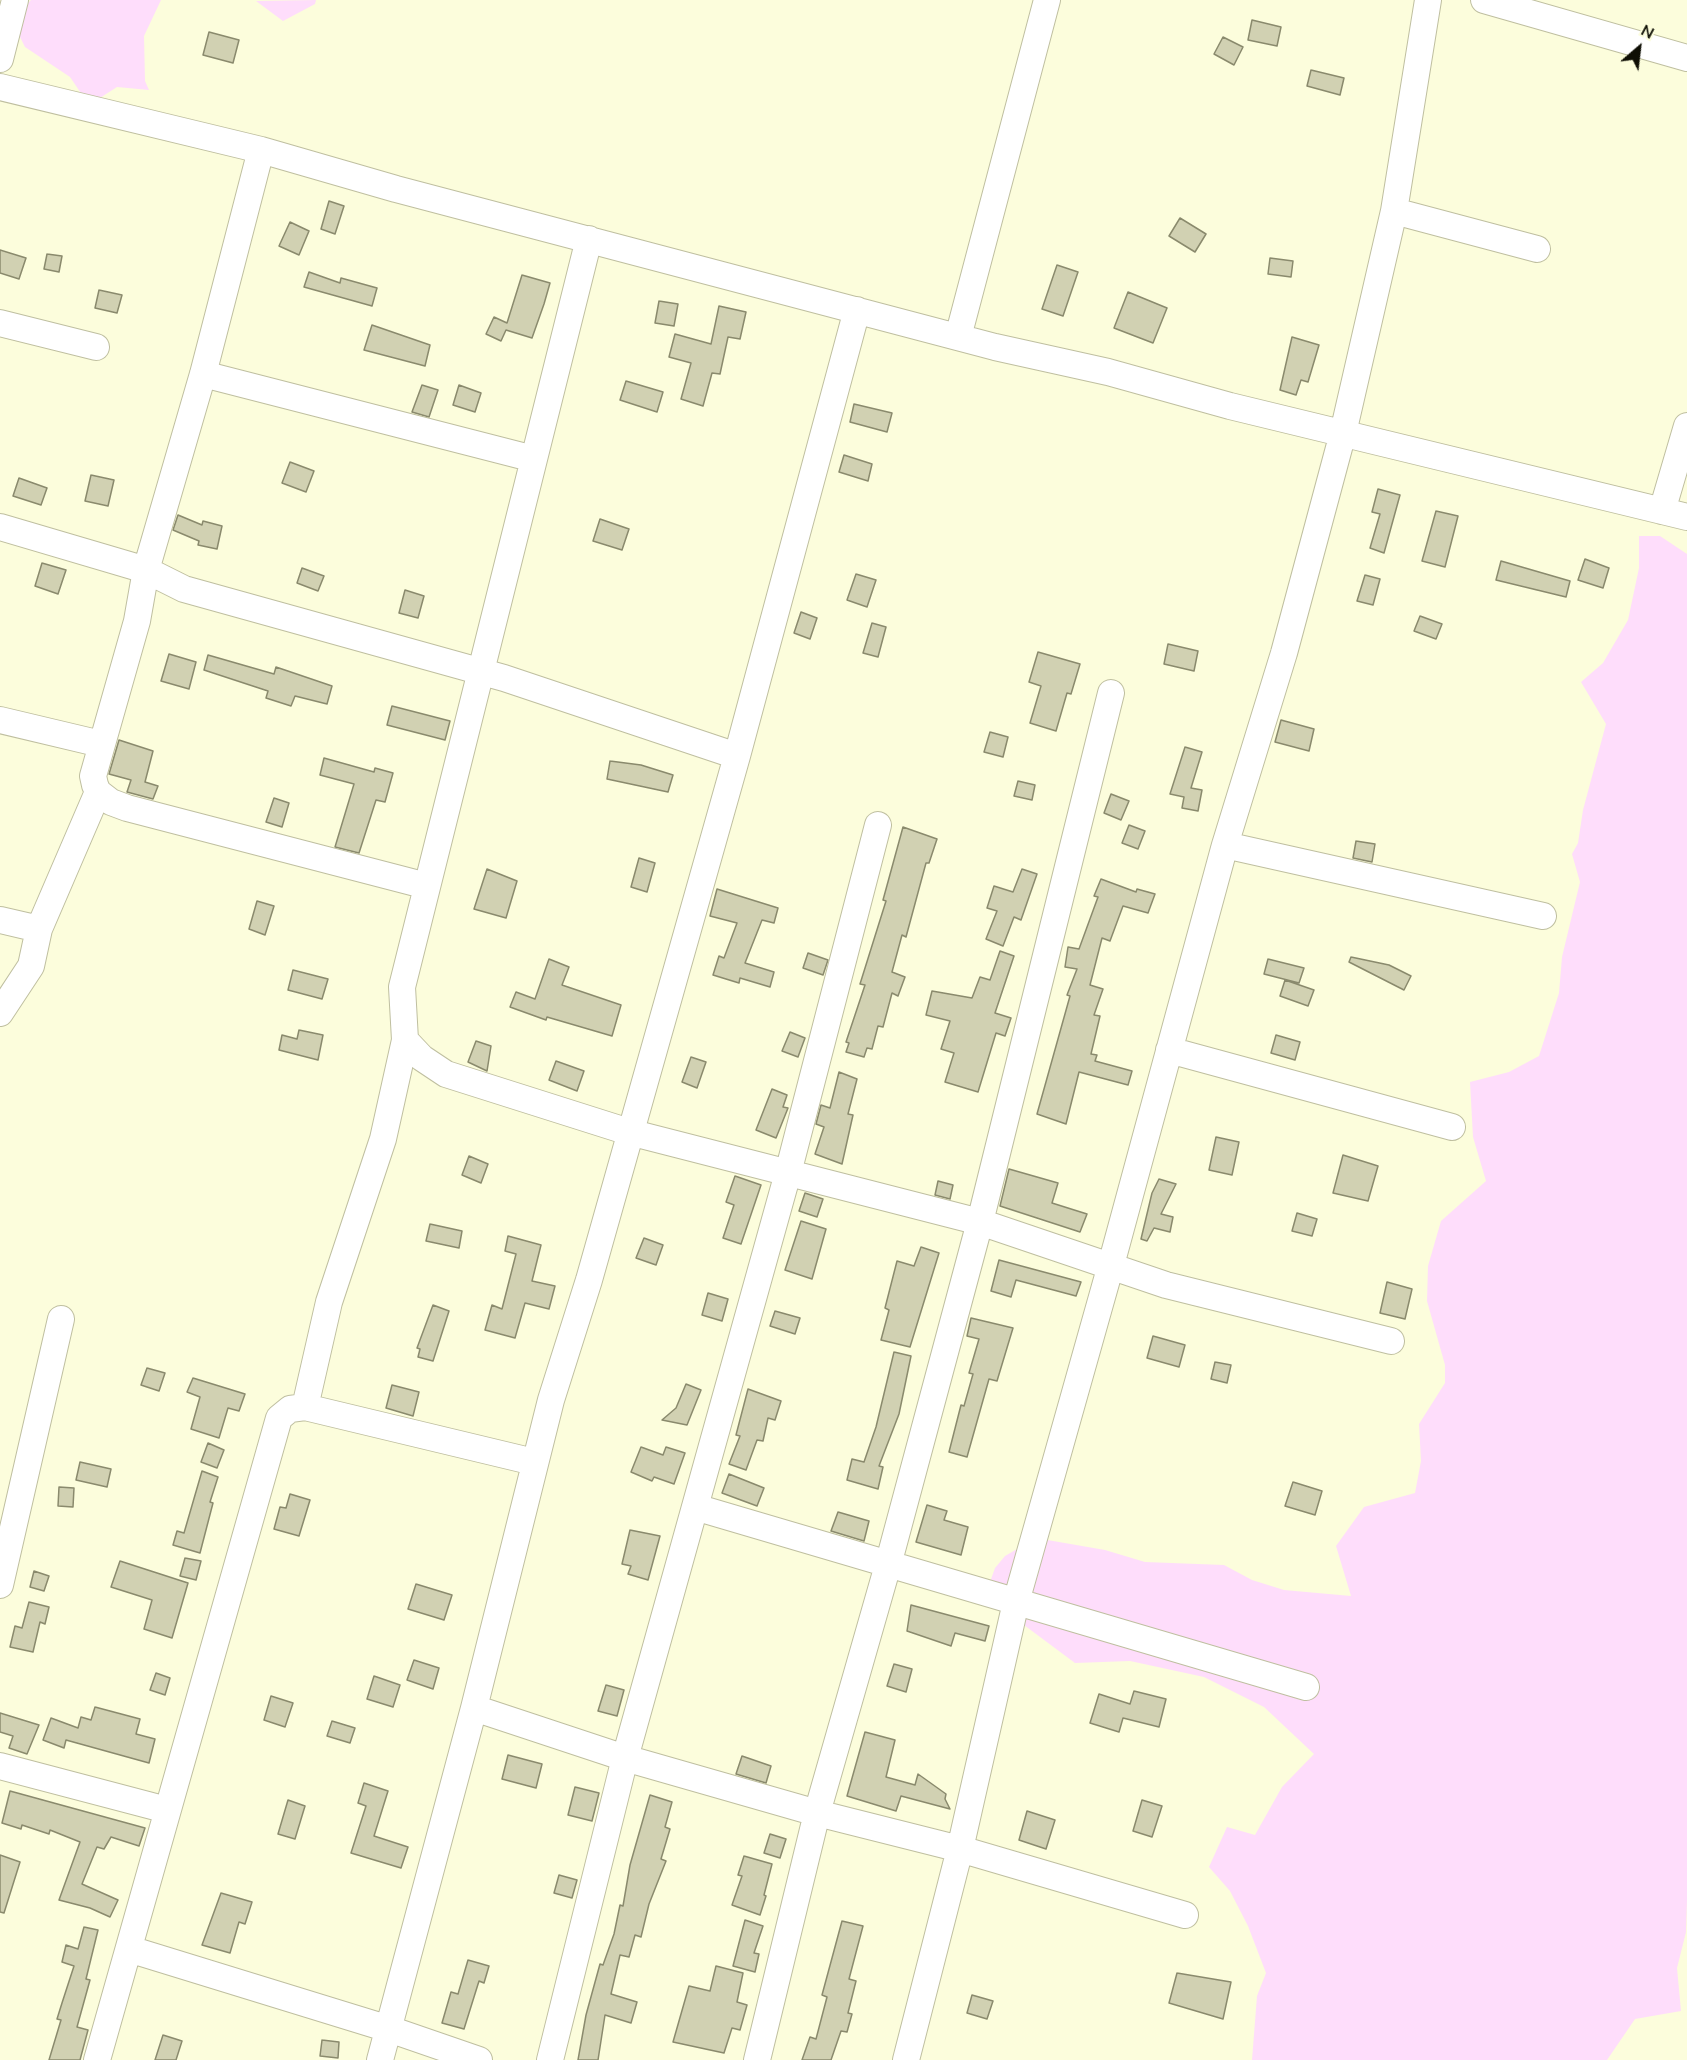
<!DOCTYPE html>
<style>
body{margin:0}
#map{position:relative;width:1687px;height:2060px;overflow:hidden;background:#fcfddc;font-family:"Nunito Sans",sans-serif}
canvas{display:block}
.north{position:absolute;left:1609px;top:18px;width:60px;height:60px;-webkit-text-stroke:4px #fcfddc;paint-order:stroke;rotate:28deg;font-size:16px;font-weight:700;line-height:24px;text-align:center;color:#0e0e04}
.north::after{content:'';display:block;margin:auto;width:21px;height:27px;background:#0e0e04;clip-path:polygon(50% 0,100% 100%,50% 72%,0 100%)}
</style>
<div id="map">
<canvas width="1687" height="2060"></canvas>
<div class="north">N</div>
</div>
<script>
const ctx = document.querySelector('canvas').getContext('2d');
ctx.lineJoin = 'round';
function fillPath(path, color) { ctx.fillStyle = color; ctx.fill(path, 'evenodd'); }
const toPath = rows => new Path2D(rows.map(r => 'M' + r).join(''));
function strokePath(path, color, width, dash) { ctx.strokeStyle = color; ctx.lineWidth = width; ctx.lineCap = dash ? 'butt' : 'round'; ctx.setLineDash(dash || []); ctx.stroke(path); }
const green = toPath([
 [31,0,161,0,144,36,145,81,149,90,117,87,89,105,70,77,25,47,19,35,16,16],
 [316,0,315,4,283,21,256,1],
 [1639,536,1660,536,1687,554,1687,1900,1686,1932,1677,1968,1681,2011,1635,2019,1607,2060,1252,2060,1257,1996,1266,1973,1248,1926,1230,1891,1209,1867,1227,1827,1255,1835,1282,1787,1314,1754,1264,1707,1204,1677,1130,1661,1075,1663,985,1596,995,1568,1005,1556,1036,1538,1105,1550,1145,1562,1224,1565,1252,1580,1284,1590,1351,1596,1336,1546,1364,1507,1415,1493,1421,1461,1419,1424,1445,1383,1445,1365,1427,1301,1428,1266,1441,1221,1486,1181,1473,1137,1470,1082,1509,1072,1539,1056,1559,993,1562,957,1580,882,1572,854,1578,843,1583,810,1606,724,1581,682,1603,663,1628,620,1639,568]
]);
const building = toPath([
 [1252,20,1281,27,1277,46,1248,40,1252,20],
 [209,32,239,40,233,63,203,55,209,32],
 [1223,37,1243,47,1234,65,1214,54,1223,37],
 [1311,70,1344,78,1340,95,1307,86,1311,70],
 [329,201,344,206,335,234,321,229,329,201],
 [1180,218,1206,234,1195,252,1169,236,1180,218],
 [290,222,309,231,299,255,279,246,290,222],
 [0,250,26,258,19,279,0,273,0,250],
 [47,254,62,256,59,272,44,269,47,254],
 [1270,258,1293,261,1291,277,1268,274,1270,258],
 [1057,265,1078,272,1063,316,1042,309,1057,265],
 [309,272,340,283,341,278,377,288,372,306,304,287,309,272],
 [522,275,550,283,544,304,532,338,506,330,501,341,486,334,494,317,507,323,522,275],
 [99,290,122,295,117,313,95,308,99,290],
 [1128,292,1167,308,1153,343,1114,328,1128,292],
 [659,301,678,304,674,326,655,323,659,301],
 [719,306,746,312,740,339,728,337,720,374,712,373,703,406,681,399,691,363,669,357,675,334,711,344,719,306],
 [372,325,430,345,425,366,364,350,372,325],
 [1292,337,1319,345,1308,382,1301,380,1296,395,1280,390,1292,337],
 [626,381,663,392,657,412,620,400,626,381],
 [422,385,438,390,429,417,412,412,422,385],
 [459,385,481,393,475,412,453,405,459,385],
 [854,404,892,413,887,432,850,422,854,404],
 [844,455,872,464,868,481,839,472,844,455],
 [290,462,314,471,306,492,282,483,290,462],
 [91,475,114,480,108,506,85,501,91,475],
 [19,478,47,488,41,505,13,496,19,478],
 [1378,489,1400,495,1384,553,1370,548,1380,514,1372,512,1378,489],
 [1436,511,1458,516,1445,567,1422,561,1436,511],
 [178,515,202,525,203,521,222,526,217,549,198,545,199,541,173,530,178,515],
 [600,519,629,529,622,550,593,541,600,519],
 [1585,559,1609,568,1603,588,1578,580,1585,559],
 [1501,561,1570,581,1566,597,1496,580,1501,561],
 [42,563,66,570,58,594,35,586,42,563],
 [302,568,324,576,318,591,297,583,302,568],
 [856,574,876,580,867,607,847,600,856,574],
 [1365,575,1380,579,1373,605,1357,601,1365,575],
 [405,590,424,596,418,618,399,613,405,590],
 [801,612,817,618,810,639,794,633,801,612],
 [1420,616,1442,624,1436,639,1414,631,1420,616],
 [872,623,886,627,878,657,863,653,872,623],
 [1168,644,1198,651,1194,671,1164,664,1168,644],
 [1038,652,1080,664,1071,694,1067,693,1056,731,1030,723,1041,686,1029,682,1038,652],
 [169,654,196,662,189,689,161,681,169,654],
 [208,655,274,674,276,667,332,686,327,704,295,696,291,706,266,698,268,691,204,670,208,655],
 [392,706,450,721,445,740,387,725,392,706],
 [1281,720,1314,729,1309,751,1275,742,1281,720],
 [990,732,1008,737,1003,757,984,752,990,732],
 [119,740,153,751,145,782,158,786,153,799,127,792,131,780,109,774,119,740],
 [1185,747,1202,752,1191,788,1202,790,1198,811,1182,808,1184,797,1170,794,1185,747],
 [324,758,374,772,375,768,393,773,385,802,376,800,359,853,335,847,354,784,320,775,324,758],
 [610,761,641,765,673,775,668,792,607,779,610,761],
 [1018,781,1035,785,1032,800,1014,796,1018,781],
 [1111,794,1129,801,1121,820,1104,813,1111,794],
 [274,798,289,803,282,827,266,822,274,798],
 [1129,825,1145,831,1138,849,1122,843,1129,825],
 [903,827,937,839,929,863,926,863,906,937,902,935,892,972,905,977,898,996,892,993,883,1027,878,1026,872,1049,867,1048,864,1057,846,1052,849,1043,846,1042,865,985,860,984,886,901,883,900,903,827],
 [1356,841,1375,844,1372,862,1353,858,1356,841],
 [639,858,655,863,647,892,631,887,639,858],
 [487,869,517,881,506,918,474,909,487,869],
 [1022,869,1037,874,1021,920,1014,917,1003,946,986,939,997,911,987,908,994,886,1013,892,1022,869],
 [1101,879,1136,892,1137,889,1155,894,1148,913,1123,906,1110,941,1102,938,1090,985,1103,989,1094,1015,1100,1016,1091,1054,1097,1055,1095,1061,1132,1071,1128,1085,1079,1072,1066,1124,1037,1114,1070,996,1067,995,1077,969,1065,967,1068,947,1079,949,1098,897,1094,896,1101,879],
 [717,889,778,908,774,923,762,920,745,963,774,972,770,987,740,978,739,983,713,975,719,956,724,958,737,923,710,916,717,889],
 [257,901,274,906,265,935,249,929,257,901],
 [1000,951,1014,956,995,1013,1011,1018,1005,1036,996,1033,978,1092,945,1082,954,1053,941,1049,950,1021,926,1015,932,991,972,998,980,977,990,980,1000,951],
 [808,953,828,960,823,975,803,968,808,953],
 [1351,957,1389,965,1411,976,1404,990,1349,962,1351,957],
 [549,959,569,967,562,985,621,1005,612,1036,547,1017,546,1020,510,1007,516,992,535,999,549,959],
 [1268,959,1304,968,1299,983,1264,974,1268,959],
 [293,970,328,979,322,999,288,990,293,970],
 [1285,980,1314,990,1308,1006,1280,996,1285,980],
 [299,1030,323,1035,318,1060,279,1050,282,1035,297,1039,299,1030],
 [790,1032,805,1038,798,1057,782,1051,790,1032],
 [1276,1035,1300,1042,1295,1060,1271,1053,1276,1035],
 [476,1041,491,1046,487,1071,468,1062,476,1041],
 [691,1057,706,1062,697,1088,682,1082,691,1057],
 [556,1061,584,1071,577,1091,549,1080,556,1061],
 [839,1072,857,1079,848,1114,853,1115,842,1164,815,1154,824,1127,816,1124,821,1105,830,1108,839,1072],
 [772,1089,787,1095,783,1107,788,1108,776,1138,756,1130,772,1089],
 [1216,1137,1239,1142,1232,1175,1209,1170,1216,1137],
 [1343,1155,1378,1166,1368,1201,1333,1193,1343,1155],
 [469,1156,488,1164,481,1183,462,1175,469,1156],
 [1009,1169,1058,1183,1052,1203,1087,1214,1080,1232,1000,1206,1009,1169],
 [735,1176,761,1185,741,1244,723,1238,734,1205,726,1202,735,1176],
 [1159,1179,1176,1184,1161,1214,1173,1217,1170,1232,1154,1228,1147,1241,1141,1239,1152,1193,1159,1179],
 [938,1181,953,1185,950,1199,935,1195,938,1181],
 [805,1193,823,1199,817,1217,799,1211,805,1193],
 [1297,1213,1317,1219,1312,1236,1292,1231,1297,1213],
 [801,1221,826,1229,812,1279,785,1270,801,1221],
 [430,1224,462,1231,459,1248,426,1241,430,1224],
 [508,1236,541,1245,532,1281,555,1286,549,1309,525,1303,515,1338,485,1330,492,1305,502,1309,516,1254,505,1251,508,1236],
 [644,1238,663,1245,656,1265,636,1258,644,1238],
 [921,1247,939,1253,910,1347,881,1340,889,1310,885,1308,897,1261,914,1266,921,1247],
 [999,1260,1081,1282,1076,1296,1016,1280,1011,1297,991,1291,999,1260],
 [1387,1282,1412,1289,1405,1319,1380,1313,1387,1282],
 [708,1293,728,1299,722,1321,702,1315,708,1293],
 [433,1305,449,1311,433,1361,418,1357,420,1349,417,1348,433,1305],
 [775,1311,800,1318,795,1334,770,1326,775,1311],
 [971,1318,1013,1328,997,1381,989,1379,967,1457,949,1452,961,1405,964,1406,973,1374,969,1373,979,1339,967,1336,971,1318],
 [1153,1336,1185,1345,1179,1367,1147,1358,1153,1336],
 [894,1352,911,1356,899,1414,879,1466,883,1467,878,1489,847,1480,852,1459,864,1462,876,1427,894,1352],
 [1215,1362,1231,1365,1227,1383,1211,1379,1215,1362],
 [147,1368,165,1373,159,1391,141,1385,147,1368],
 [193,1378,245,1394,239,1411,228,1408,219,1438,191,1429,200,1397,187,1392,193,1378],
 [686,1384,701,1390,687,1425,662,1420,676,1408,686,1384],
 [392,1385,419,1392,413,1416,386,1408,392,1385],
 [748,1389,781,1401,775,1420,768,1418,763,1441,757,1440,746,1470,729,1464,740,1436,736,1435,748,1389],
 [208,1443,224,1450,217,1468,201,1462,208,1443],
 [641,1447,663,1455,666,1447,685,1453,674,1484,654,1477,652,1481,631,1472,641,1447],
 [80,1462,111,1469,107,1487,76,1480,80,1462],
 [202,1471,218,1477,210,1502,213,1503,200,1553,173,1545,177,1531,184,1533,202,1471],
 [729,1474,764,1488,757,1506,722,1493,729,1474],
 [1293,1482,1322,1491,1315,1515,1285,1506,1293,1482],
 [59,1487,74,1488,73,1507,58,1506,59,1487],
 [290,1494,310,1500,299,1536,274,1529,280,1507,286,1508,290,1494],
 [927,1505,947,1511,944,1520,968,1527,961,1555,916,1542,927,1505],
 [838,1512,869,1521,864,1541,831,1531,838,1512],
 [630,1530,660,1536,648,1580,628,1574,631,1566,622,1564,630,1530],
 [185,1558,201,1561,196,1580,180,1576,185,1558],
 [120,1561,188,1583,172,1638,144,1629,152,1600,111,1587,120,1561],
 [34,1571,49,1576,44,1591,30,1587,34,1571],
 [416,1584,452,1595,444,1620,408,1609,416,1584],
 [29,1602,49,1607,45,1624,40,1622,33,1652,10,1647,15,1626,22,1628,29,1602],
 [911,1605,989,1626,985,1641,955,1633,951,1646,907,1631,911,1605],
 [414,1660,439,1668,433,1689,407,1680,414,1660],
 [894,1664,912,1669,906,1692,887,1686,894,1664],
 [156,1673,170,1678,165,1695,150,1690,156,1673],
 [374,1676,400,1685,393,1707,367,1699,374,1676],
 [606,1685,624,1690,617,1716,598,1711,606,1685],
 [1134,1691,1166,1699,1159,1727,1123,1718,1119,1732,1090,1723,1099,1694,1130,1704,1134,1691],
 [271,1696,293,1703,285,1727,264,1720,271,1696],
 [95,1707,140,1719,136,1734,155,1739,149,1763,66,1740,64,1748,43,1740,51,1718,78,1728,81,1717,91,1720,95,1707],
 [0,1713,39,1725,27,1754,9,1748,13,1736,0,1732,0,1713],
 [332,1721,355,1728,350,1743,327,1736,332,1721],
 [865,1732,895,1740,886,1777,915,1785,918,1774,946,1794,945,1799,950,1809,901,1796,896,1811,847,1796,865,1732],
 [508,1755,542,1764,536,1788,502,1779,508,1755],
 [742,1756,771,1766,766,1783,736,1774,742,1756],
 [364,1783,388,1791,374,1836,408,1847,401,1868,351,1853,366,1806,358,1803,364,1783],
 [575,1787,599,1793,592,1821,568,1815,575,1787],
 [10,1791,145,1828,139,1846,111,1837,104,1849,97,1847,82,1884,118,1900,110,1917,90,1908,59,1900,80,1842,50,1830,49,1834,22,1825,21,1829,2,1823,10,1791],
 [650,1795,672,1802,665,1827,670,1829,661,1859,666,1861,649,1904,641,1937,635,1935,629,1957,620,1955,611,1994,637,2002,631,2023,605,2015,598,2060,578,2060,586,2015,600,1964,603,1965,614,1934,620,1905,623,1906,630,1865,650,1795],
 [288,1800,305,1806,295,1839,278,1834,288,1800],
 [1142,1800,1162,1806,1152,1837,1133,1831,1142,1800],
 [1027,1811,1055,1820,1046,1849,1019,1840,1027,1811],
 [770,1834,786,1839,780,1858,764,1853,770,1834],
 [0,1855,20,1862,4,1913,0,1912,0,1855],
 [744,1856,772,1864,764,1895,766,1896,760,1915,732,1905,742,1876,738,1875,744,1856],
 [559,1875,577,1880,572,1898,554,1893,559,1875],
 [221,1893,252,1902,245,1924,239,1922,230,1953,202,1945,221,1893],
 [745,1920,763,1926,754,1953,759,1954,755,1972,733,1966,745,1920],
 [842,1921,863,1926,849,1979,856,1981,848,2013,852,2014,847,2032,841,2031,831,2060,802,2060,810,2037,816,2039,827,1997,822,1995,842,1921],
 [84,1927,98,1930,86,1979,90,1980,77,2027,88,2030,80,2060,49,2060,61,2020,57,2019,62,2003,74,1966,62,1962,66,1945,78,1949,84,1927],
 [468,1960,489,1966,484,1983,479,1981,464,2029,442,2023,451,1992,458,1994,468,1960],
 [716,1966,743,1973,737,2002,747,2005,740,2030,732,2028,724,2053,673,2042,689,1986,710,1991,716,1966],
 [1177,1973,1231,1982,1223,2019,1169,2003,1177,1973],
 [972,1995,993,2001,987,2019,967,2013,972,1995],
 [163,2035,182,2041,176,2060,155,2060,163,2035],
 [322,2040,339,2042,338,2058,320,2056,322,2040]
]);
const minor = toPath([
 [1484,0,1687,58],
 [0,59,15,0],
 [0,87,261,150,396,189,995,347,1108,372,1230,406,1687,517],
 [261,150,203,374,146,570,137,621,93,776,95,785,98,792,111,802,127,808,427,886],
 [1394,211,1537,249],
 [589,239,402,987,405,1040,422,1058,446,1074,629,1132,980,1222,1166,1285,1391,1341],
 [0,323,96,347],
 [958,337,1047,0],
 [203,374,534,459],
 [1662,511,1687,426],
 [0,527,146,570,184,589,504,678,737,756],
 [0,720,101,744],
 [1225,845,1543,916],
 [0,920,39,929,98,792],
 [0,1013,31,966,39,929],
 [1169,1050,1452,1127],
 [305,1407,329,1302,383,1139,405,1040],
 [695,1507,1306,1687],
 [0,1585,61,1319],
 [474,1708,625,1758,817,1813,960,1849,1185,1915],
 [0,1766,167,1810],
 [129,1949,389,2029,479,2060],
 [97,2060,279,1418,290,1409,305,1407,534,1462],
 [380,2060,474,1708,551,1400,589,1280,737,756,857,310],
 [550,2060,625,1758,788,1173,878,825],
 [757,2060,817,1813,888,1565,980,1222,1111,693],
 [906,2060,960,1849,1016,1602,1111,1265,1225,845,1284,653,1343,433,1394,211,1428,0]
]);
fillPath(green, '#feddfb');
fillPath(building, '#d1d1b2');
strokePath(building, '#8a8a6d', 1.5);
strokePath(minor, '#bfbfa0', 28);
strokePath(minor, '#fff', 26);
</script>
